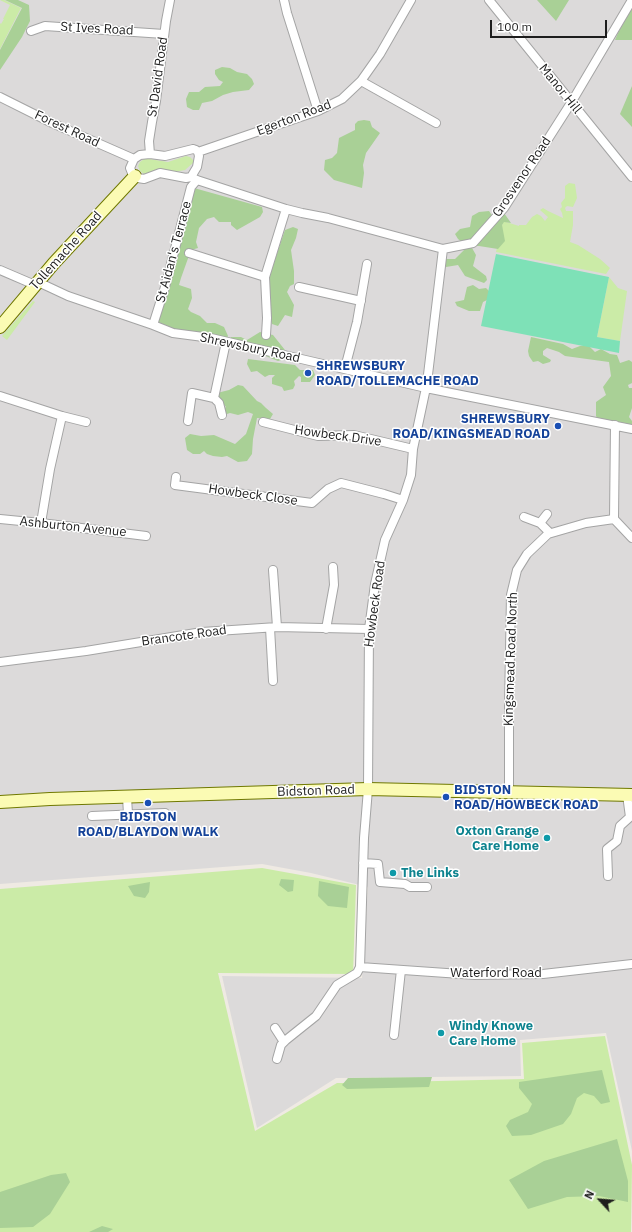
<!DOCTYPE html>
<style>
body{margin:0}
#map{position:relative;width:632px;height:1232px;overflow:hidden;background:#efeae3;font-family:"IBM Plex Sans",sans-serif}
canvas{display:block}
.north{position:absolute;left:580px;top:1180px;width:40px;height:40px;-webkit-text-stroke:3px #fff;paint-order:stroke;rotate:296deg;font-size:11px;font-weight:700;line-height:16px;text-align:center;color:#1d1d1d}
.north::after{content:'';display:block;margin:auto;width:14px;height:18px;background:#1d1d1d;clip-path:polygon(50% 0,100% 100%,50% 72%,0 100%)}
.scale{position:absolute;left:490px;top:20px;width:117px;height:18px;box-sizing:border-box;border:2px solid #1d1d1d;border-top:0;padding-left:5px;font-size:12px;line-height:14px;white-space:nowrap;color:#1d1d1d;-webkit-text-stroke:3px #fff;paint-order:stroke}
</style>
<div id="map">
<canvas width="632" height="1232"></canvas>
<div class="north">N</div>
<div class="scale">100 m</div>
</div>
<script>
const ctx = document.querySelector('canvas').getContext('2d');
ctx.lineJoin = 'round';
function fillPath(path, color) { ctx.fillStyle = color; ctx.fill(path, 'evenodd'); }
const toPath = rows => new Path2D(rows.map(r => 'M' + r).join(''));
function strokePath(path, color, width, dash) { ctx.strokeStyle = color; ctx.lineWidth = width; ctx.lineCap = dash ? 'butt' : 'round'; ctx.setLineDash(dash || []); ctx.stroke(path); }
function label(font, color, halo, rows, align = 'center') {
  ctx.font = font + ' "IBM Plex Sans",sans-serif'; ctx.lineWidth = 3; ctx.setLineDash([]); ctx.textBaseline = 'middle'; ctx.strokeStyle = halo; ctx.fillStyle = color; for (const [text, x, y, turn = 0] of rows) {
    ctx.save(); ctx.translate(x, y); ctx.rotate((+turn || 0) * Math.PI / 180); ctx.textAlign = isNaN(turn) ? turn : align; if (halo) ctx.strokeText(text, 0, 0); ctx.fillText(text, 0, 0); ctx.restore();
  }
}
const residential = toPath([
 [0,0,632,0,632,1151,606,1033,520,1040,521,1076,336,1078,257,1128,222,976,362,978,368,887,311,873,262,864,0,884]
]);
const grass = toPath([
 [0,0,4,0,21,8,0,49,0,23,1,24,4,19,3,19,10,5],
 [186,156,190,157,193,160,193,163,185,170,175,172,164,170,144,174,140,171,138,166,140,162,144,159,149,159,168,162],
 [569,183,575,184,577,198,573,207,567,206,565,208,566,211,573,211,573,225,570,242,578,245,600,259,610,268,606,274,496,252,503,221,519,226,519,225,526,225,532,217,537,214,541,216,545,221,548,217,540,210,543,208,548,211,563,218,562,213,560,209,562,207,561,203,565,198,565,186],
 [609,277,618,288,627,291,620,341,597,337],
 [33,301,35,302,7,340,2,336],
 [262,868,356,885,353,974,218,973,255,1131,337,1083,352,1083,524,1079,522,1043,605,1036,632,1165,631,1232,0,1232,0,889]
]);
const forest = toPath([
 [5,0,18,0,29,5,30,21,22,37,0,70,0,50,22,8],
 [537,0,569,0,556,21],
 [632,8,632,40,615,40,618,33],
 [222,67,230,68,237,72,247,74,252,79,254,84,249,90,233,92,223,95,212,101,202,103,199,110,193,110,187,107,186,99,189,92,199,92,205,87,220,86,223,82,219,80,215,74,215,70],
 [632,86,632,127,620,114],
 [364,120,370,121,372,127,380,133,366,153,363,165,364,173,362,188,334,180,324,170,325,160,332,158,337,153,339,138,355,130,355,124,358,121],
 [194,188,262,207,263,212,260,217,237,230,231,225,231,222,219,222,214,217,207,219,199,228,196,242,198,248,191,250,181,278,179,285,191,289,192,298,188,309,191,312,200,316,207,323,215,323,224,327,228,336,224,346,197,338,165,332,159,323,159,311],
 [489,211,493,217,504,213,511,223,504,222,502,225,505,241,498,249,479,246,467,246,458,239,455,234,460,229,470,227,472,216,479,212],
 [293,227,298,229,296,238,291,250,294,271,294,284,290,286,287,292,294,305,292,317,285,315,278,326,272,324,270,317,269,277,285,230],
 [472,248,476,255,473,266,486,276,487,280,484,283,465,276,458,265,446,267,444,262,446,259,455,259,465,249],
 [473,285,479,289,486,288,490,292,491,298,483,302,480,311,469,311,457,306,455,302,464,300,467,287],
 [260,332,273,335,285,350,284,359,278,361,253,351,240,350,229,346,231,337,241,337,247,340],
 [531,337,563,344,572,349,580,346,588,345,595,352,601,349,610,354,617,355,620,363,629,360,632,362,632,383,628,385,629,388,632,388,632,408,629,417,632,421,632,431,601,424,596,416,596,402,606,395,603,387,611,376,609,362,565,356,559,352,547,348,543,351,543,355,551,360,550,362,543,364,538,361,533,362,529,356,528,351],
 [248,359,295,365,300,370,313,370,315,375,310,382,301,382,301,377,299,376,294,381,295,385,293,389,284,391,282,387,272,384,272,378,275,375,269,375,265,377,257,371,251,372,247,364],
 [238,385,243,386,257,401,261,403,266,408,273,414,270,419,257,418,253,439,252,454,247,461,238,462,227,456,222,457,213,456,207,454,204,451,200,454,193,454,187,450,185,438,190,434,201,436,214,435,235,444,246,434,253,414,248,412,238,415,230,413,224,415,222,410,226,407,216,396,217,393,229,390],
 [281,879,294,880,293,891,288,892,279,885],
 [319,881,349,887,347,908,328,906,318,896],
 [150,882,149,892,145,898,134,896,128,886],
 [602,1070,610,1102,601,1104,594,1096,584,1093,577,1098,571,1114,563,1124,531,1135,512,1136,506,1126,510,1120,528,1112,532,1104,519,1088,519,1082],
 [432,1077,429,1087,347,1089,342,1085,348,1078],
 [617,1139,628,1181,628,1202,599,1196,567,1197,528,1209,509,1180,544,1161],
 [66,1173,70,1182,50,1214,33,1227,0,1228,0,1192,51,1175],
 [102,1226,113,1229,108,1232,89,1232]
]);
const pitch = toPath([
 [496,254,609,277,597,337,620,341,619,353,481,326]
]);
const street = toPath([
 [284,0,287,13,318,111],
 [489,0,632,177],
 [31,31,45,26,164,34],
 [361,81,436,123],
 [0,97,52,123,134,159],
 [193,149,196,150,198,152,199,156,197,167,191,177,186,178,160,173,144,179,138,178,132,173,130,168,134,159,140,155,150,154,165,156,193,149],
 [198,152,318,111,342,99,361,81,380,54,411,0],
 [150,154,149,141,152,122,156,101,166,21,170,0],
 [191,177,197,180,286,209,302,213,328,218,443,249,473,243,504,208,571,103,632,0],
 [189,253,265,277],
 [0,270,35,285],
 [38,282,68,296,153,325,173,333,211,338,426,388,632,429],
 [299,287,361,301],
 [153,325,165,287,191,187,197,180],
 [266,335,267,318,265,277,286,209],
 [345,368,357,322,367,264],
 [0,396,62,416,86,422],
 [214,398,219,403,222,415],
 [188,421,192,393,214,398,226,342],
 [263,422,318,436,354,435,413,449],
 [176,477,175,485,312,503,328,489,341,483,384,494,403,500],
 [524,517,540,523,550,533],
 [0,519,41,523,146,536],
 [614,519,615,425],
 [614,519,632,538],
 [41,523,50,469,62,416],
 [540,523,547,514],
 [273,570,277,627],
 [270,628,273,681],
 [326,629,334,585,333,567],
 [0,662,86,651,202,632,277,627,369,629],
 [509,793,509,706,511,595,517,570,527,554,548,534,586,523,614,519],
 [127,797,128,814],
 [92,816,165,813],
 [363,863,378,864,380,882,405,884,410,887,427,887],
 [608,876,607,849,617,841,620,826,630,817,627,795],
 [360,967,475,975,543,974,632,964],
 [275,1028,284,1042],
 [394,1035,401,970],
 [277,1059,281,1045,286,1040,316,1016,337,985,357,973,360,967,364,838,368,789,369,629,375,584,385,540,403,500,411,475,413,449,427,383,443,249]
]);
const secondary = toPath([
 [0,327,54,263,135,176],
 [0,802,50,799,368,789,632,795]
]);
const markers = [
 [308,373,4,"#1a4fb4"],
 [558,426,4,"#1a4fb4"],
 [446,797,4,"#1a4fb4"],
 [148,803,4,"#1a4fb4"],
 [547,838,4,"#0f9aa8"],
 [393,873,4,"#0f9aa8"],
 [441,1033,4,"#0f9aa8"]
];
const streetNames = [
 ["St Ives Road",97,29,3],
 ["St David Road",158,77,-82],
 ["Manor Hill",560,89,51],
 ["Egerton Road",294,118,-21],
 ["Forest Road",67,129,25],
 ["Grosvenor Road",522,177,-56],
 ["Tollemache Road",66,251,-48],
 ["St Aidan's Terrace",174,252,-75],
 ["Shrewsbury Road",250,348,12],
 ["Howbeck Drive",338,436,8],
 ["Howbeck Close",253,495,8],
 ["Ashburton Avenue",73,527,6],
 ["Howbeck Road",375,604,-82],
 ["Brancote Road",184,636,-8],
 ["Kingsmead Road North",511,659,-88],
 ["Bidston Road",316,791,-2],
 ["Waterford Road",496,973]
];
const transitNames = [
 ["SHREWSBURY",316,366],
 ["ROAD/TOLLEMACHE ROAD",316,381],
 ["SHREWSBURY",550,419,"right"],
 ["ROAD/KINGSMEAD ROAD",550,434,"right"],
 ["BIDSTON",454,790],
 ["ROAD/HOWBECK ROAD",454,805],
 ["BIDSTON",148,817,"center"],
 ["ROAD/BLAYDON WALK",148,832,"center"]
];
const cultureNames = [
 ["Oxton Grange",539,831,"right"],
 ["Care Home",539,846,"right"],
 ["The Links",401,873],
 ["Windy Knowe",449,1026],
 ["Care Home",449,1041]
];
fillPath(residential, '#dcdada');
fillPath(grass, '#cbeba7');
fillPath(forest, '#a9d096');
fillPath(pitch, '#7ee1b7');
strokePath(street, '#a4a4a4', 10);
strokePath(secondary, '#6f7801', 14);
strokePath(street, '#fff', 8);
strokePath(secondary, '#fbfbb4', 12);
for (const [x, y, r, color] of markers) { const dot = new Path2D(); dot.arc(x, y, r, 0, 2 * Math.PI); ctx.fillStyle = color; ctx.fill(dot); strokePath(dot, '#fff', 1.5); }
label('13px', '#1d1d1d', '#fff', streetNames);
label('bold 13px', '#164399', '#fff', transitNames, 'left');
label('bold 13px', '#0d838f', '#fff', cultureNames, 'left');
</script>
